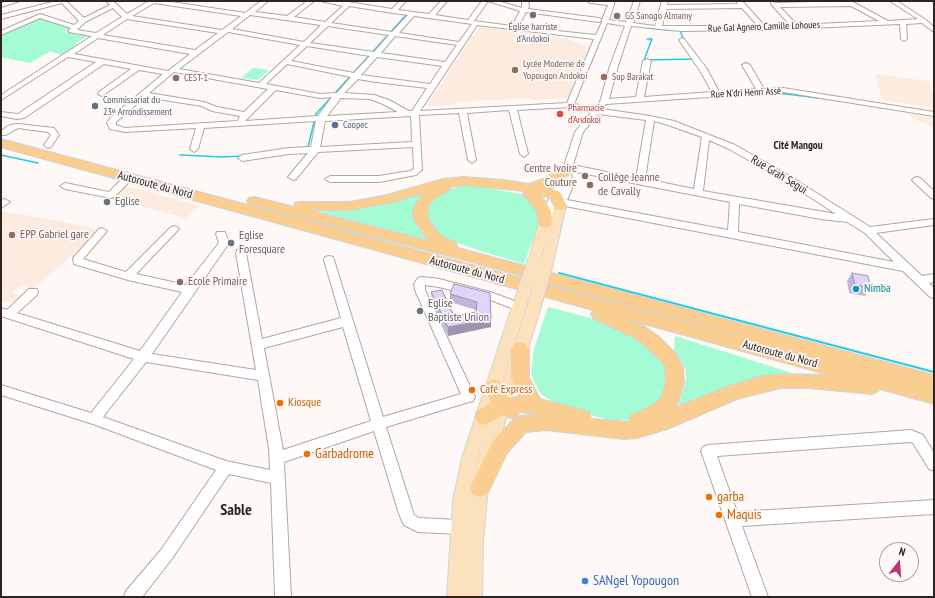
<!DOCTYPE html>
<meta charset="utf-8">
<style>
body{margin:0}
#map{position:relative;width:935px;height:598px;overflow:hidden;background:#fef9f6;font-family:"PT Sans Narrow",sans-serif}
canvas{display:block}
.frame{position:absolute;inset:0;border:2px solid #2a2523;pointer-events:none}
.north{position:absolute;left:879px;top:542px;width:40px;height:40px;box-sizing:border-box;background:#fef9f6;border:1px solid #a9a4a2;border-radius:50%;rotate:17deg;font-size:11px;font-weight:700;line-height:16px;text-align:center;color:#2a2523}
.north::after{content:'';display:block;margin:auto;width:14px;height:18px;background:#b93478;clip-path:polygon(50% 0,100% 100%,50% 72%,0 100%)}
</style>
<div id="map">
<canvas width="935" height="598"></canvas>
<div class="frame"></div>
<div class="north">N</div>
</div>
<script>
const ctx = document.querySelector('canvas').getContext('2d');
ctx.lineJoin = 'round';
function fillPath(path, color) { ctx.fillStyle = color; ctx.fill(path, 'evenodd'); }
const toPath = rows => new Path2D(rows.map(r => 'M' + r).join(''));
function strokePath(path, color, width, dash) { ctx.strokeStyle = color; ctx.lineWidth = width; ctx.lineCap = dash ? 'butt' : 'round'; ctx.setLineDash(dash || []); ctx.stroke(path); }
function label(font, color, halo, rows, align = 'center') {
  ctx.font = font + ' "PT Sans Narrow",sans-serif'; ctx.lineWidth = 3.5; ctx.setLineDash([]); ctx.textBaseline = 'middle'; ctx.strokeStyle = halo; ctx.fillStyle = color; for (const [text, x, y, turn = 0] of rows) {
    ctx.save(); ctx.translate(x, y); ctx.rotate((+turn || 0) * Math.PI / 180); ctx.textAlign = isNaN(turn) ? turn : align; if (halo) ctx.strokeText(text, 0, 0); ctx.fillText(text, 0, 0); ctx.restore();
  }
}
const built = toPath([
 [479,26,568,39,588,48,568,98,532,100,527,98,456,102,454,105,427,106],
 [875,74,928,81,934,97,934,108,882,100],
 [909,114,934,118,934,128,910,116],
 [119,184,200,206,185,218,106,197],
 [1,211,61,221,100,230,33,290,22,285,13,292,22,297,15,302,1,302]
]);
const green = toPath([
 [39,17,71,27,63,32,87,36,75,44,78,44,61,55,51,51,30,63,1,57,1,34],
 [253,68,263,69,269,70,258,80,241,78],
 [462,186,477,186,520,194,530,197,537,204,540,221,524,264,478,250,452,241,437,233,429,224,427,213,428,203,437,195,449,189],
 [425,192,415,206,415,217,417,227,436,243,313,210,351,209,381,204],
 [548,307,617,325,667,360,670,393,644,416,628,420,608,420,557,405,540,393,531,375,534,349],
 [675,336,792,373,751,384,677,411,686,380,686,370,674,352]
]);
const streamFar1 = toPath([
 [604,22,601,21,608,5],
 [648,28,668,30],
 [680,30,684,41],
 [647,39,652,39,644,60,695,59],
 [746,94,786,94,835,100],
 [301,148,308,147,316,114,408,13],
 [1,155,38,163],
 [180,155,222,157,243,156]
]);
const stream = toPath([
 [559,273,934,372]
]);
const minor = toPath([
 [10,1,20,1,1,7,1,3,10,1],
 [56,1,66,1,84,18,110,5,106,1,113,1,127,14,149,1,165,1,245,13,261,1,268,1,255,12,287,16,307,1,314,1,294,17,325,22,343,6,321,1,348,2,392,9,400,1,406,1,398,10,429,14,441,1,447,1,435,15,468,20,482,1,498,1,522,8,522,1,528,1,529,6,528,9,599,18,602,20,608,5,590,3,587,1,615,1,609,20,626,22,634,1,640,1,633,23,655,26,662,1,668,1,667,5,738,4,736,1,742,1,765,26,790,25,771,4,771,2,777,3,851,1,888,21,918,19,890,1,897,1,926,20,934,27,934,32,922,23,906,24,907,39,904,41,901,39,900,24,763,30,681,31,631,26,618,66,609,99,636,97,643,61,647,59,651,61,644,97,712,92,699,69,679,40,682,38,684,39,707,69,719,92,756,89,742,65,746,63,750,65,764,89,783,88,934,112,934,116,783,92,606,104,602,109,650,116,674,121,735,145,788,175,870,227,934,219,934,225,876,233,922,276,934,274,934,282,929,283,934,288,934,298,930,297,903,271,565,206,563,208,560,209,556,207,548,225,542,225,540,223,550,195,563,169,575,132,591,112,570,107,517,110,528,154,524,157,520,154,509,110,467,113,476,160,472,163,468,160,459,113,419,115,422,170,416,175,379,182,330,182,325,179,330,176,379,176,410,171,414,169,413,147,318,152,296,179,293,180,288,177,308,153,289,154,242,161,238,158,242,155,289,148,311,147,316,121,204,128,198,149,194,152,190,149,196,128,125,132,110,129,107,123,110,118,163,74,139,70,102,96,98,94,99,92,131,69,104,64,24,118,17,119,1,116,1,112,18,114,96,62,68,57,1,100,1,95,92,36,69,32,68,31,71,28,40,18,1,35,1,31,40,14,74,25,79,21,62,3,1,19,1,15,56,1],
 [488,1,520,11,512,26,474,21,488,1],
 [154,3,241,16,222,30,132,16,154,3],
 [349,6,393,13,408,15,392,32,331,23,349,6],
 [851,6,879,21,797,25,780,7,851,6],
 [113,8,122,17,96,33,77,30,85,22,113,8],
 [742,8,758,26,662,26,666,9,742,8],
 [526,12,599,22,602,20,602,22,596,35,518,27,526,12],
 [250,15,321,25,304,42,232,29,250,15],
 [414,16,472,24,459,42,399,33,414,16],
 [127,19,218,33,195,50,103,35,127,19],
 [607,23,625,26,610,66,600,102,595,108,574,104,607,23],
 [477,25,594,39,567,103,420,111,477,25],
 [328,26,389,35,374,52,310,43,328,26],
 [228,32,300,45,259,83,179,69,228,32],
 [395,36,457,45,445,62,381,53,395,36],
 [98,38,190,54,168,71,74,54,98,38],
 [307,46,370,56,354,73,291,61,307,46],
 [377,57,442,66,430,84,361,75,377,57],
 [287,64,351,77,337,93,320,94,266,84,287,64],
 [174,72,268,89,244,112,217,107,204,102,149,93,174,72],
 [358,79,376,82,427,88,412,111,409,111,389,100,374,95,344,93,358,79],
 [276,90,320,98,332,97,318,116,245,121,276,90],
 [145,97,202,106,212,111,240,116,238,121,125,128,116,125,116,122,145,97],
 [341,98,370,99,383,104,398,112,327,116,341,98],
 [598,114,646,120,636,178,573,165,583,132,598,114],
 [410,116,411,116,412,142,320,147,325,121,410,116],
 [654,121,668,125,702,137,694,189,645,179,654,121],
 [709,140,729,149,782,179,836,214,703,191,709,140],
 [571,171,730,202,728,230,567,200,572,188,571,171],
 [739,204,821,219,847,222,865,233,894,262,738,232,739,204],
 [18,124,54,128,59,135,51,147,48,148,44,145,51,135,48,132,18,128,6,135,1,135,1,131,10,125,18,124],
 [128,175,133,178,114,197,111,198,65,189,60,186,65,183,109,192,125,176,128,175],
 [917,177,920,178,934,191,934,199,931,198,914,182,912,180,914,178,917,177],
 [5,199,10,202,1,208,1,200,5,199],
 [174,226,177,227,179,229,177,231,136,274,186,285,219,243,216,234,217,232,225,232,229,243,152,354,256,370,236,253,237,250,241,249,245,250,246,253,262,339,341,318,324,260,325,257,329,256,333,257,334,260,383,417,461,394,415,290,414,284,418,278,422,277,439,279,490,292,523,304,525,307,523,310,519,311,488,299,439,287,425,285,425,290,475,397,473,401,469,402,386,427,414,515,419,518,459,520,464,522,466,527,464,532,459,534,418,532,404,525,399,514,374,431,284,462,291,597,275,597,271,483,229,474,171,560,142,597,124,597,126,591,161,550,216,470,93,424,1,395,1,385,91,413,134,359,1,316,1,308,7,310,29,289,37,289,38,292,37,295,17,313,140,351,182,292,128,280,74,264,73,258,99,229,102,228,107,231,83,259,126,272,171,227,174,226],
 [343,327,371,421,283,450,264,348,343,327],
 [146,362,258,380,269,449,270,470,226,461,103,417,146,362],
 [911,430,923,435,934,453,934,471,929,469,913,443,910,442,717,456,737,512,934,500,934,514,742,526,768,597,752,597,701,451,703,447,708,445,911,430]
]);
const major = toPath([
 [560,202,564,203,566,206,553,262,551,265,547,266,543,265,541,262,546,241,539,262,535,263,531,262,529,259,539,223,541,220,545,219,550,222,554,206,556,203,560,202],
 [520,299,525,301,527,304,488,427,527,307,529,304,534,302,539,304,541,307,500,438,488,487,483,540,482,597,447,597,453,501,462,458,513,304,515,301,520,299],
 [483,441,474,477,478,458,483,441]
]);
const highway = toPath([
 [1,139,786,349,472,262,249,204,247,201,249,198,254,197,294,207,295,203,300,202,350,202,387,195,443,179,463,177,504,180,529,184,543,179,559,170,569,170,571,173,569,176,547,187,560,192,567,206,565,209,560,210,555,209,549,198,537,193,545,201,551,211,552,223,550,226,545,228,540,226,538,223,537,211,523,194,525,191,463,185,449,187,450,188,448,191,433,199,428,207,428,220,441,236,456,243,458,248,934,375,934,404,880,389,878,391,872,394,809,388,780,388,737,399,667,429,637,438,624,439,546,430,526,432,507,453,487,494,480,497,473,494,470,487,493,441,515,418,522,416,539,414,519,412,518,416,511,418,503,415,484,425,477,423,475,417,477,411,491,403,485,387,488,382,494,379,500,382,508,398,519,397,511,378,511,349,514,344,520,342,526,344,529,349,529,378,540,399,589,412,591,419,629,422,631,415,648,408,657,402,662,397,666,381,665,368,663,363,646,346,633,337,593,318,591,314,593,310,1,147,1,139],
 [423,193,414,207,413,214,414,220,429,241,308,210,350,210,388,203,423,193],
 [626,319,830,375,780,374,758,377,727,387,675,408,679,400,684,381,683,368,675,353,658,336,645,327,626,319]
]);
const majorBridge = toPath([
 [520,304,535,259],
 [534,307,547,262]
]);
const wall = toPath([
 [852,273,871,288,865,296,849,293,847,281],
 [431,292,454,316,476,312,476,310,450,302,450,294,490,293,491,327,448,336,432,301]
]);
const shadedWall = toPath([
 [491,319,491,327,448,336,448,327]
]);
const building = toPath([
 [852,273,868,276,871,288,855,285,852,273],
 [454,284,490,293,491,319,448,327,431,292,442,290,454,316,476,312,477,302,450,294,454,284]
]);
const markers = [
 [533,15,4,"#6b7280"],
 [617,16,4,"#8d6e63"],
 [515,70,4,"#8d6e63"],
 [604,77,4,"#8d6e63"],
 [176,78,4,"#8d6e63"],
 [95,106,4,"#5c6f8a"],
 [560,114,4,"#e0444e"],
 [335,125,4,"#5c6f8a"],
 [585,176,4,"#8d6e63"],
 [590,185,4,"#8d6e63"],
 [107,202,4,"#6b7280"],
 [12,235,4,"#8d6e63"],
 [231,243,4,"#6b7280"],
 [180,282,4,"#8d6e63"],
 [856,289,4,"#0f9aa8"],
 [420,311,4,"#6b7280"],
 [472,390,4,"#e8710a"],
 [280,403,4,"#e8710a"],
 [307,454,4,"#e8710a"],
 [709,497,4,"#e8710a"],
 [719,515,4,"#e8710a"],
 [585,581,4,"#3f7fe0"]
];
const farEducationnames = [
 ["GS Sanogo Almamy",625,16],
 ["Lycée Moderne de",523,64],
 ["Yopougon Andokoi",523,76],
 ["Sup Barakat",612,77],
 ["CEST-1",184,78]
];
const farWorshipnames = [
 ["Église harriste",533,27],
 ["d'Andokoi",533,39]
];
const farStreetnames = [
 ["Rue Gal Agnero Camille Lohoues",764,27,-2],
 ["Rue N’dri Henri Assé",746,93,-3]
];
const farServicenames = [
 ["Commissariat du",103,100],
 ["23ᵉ Arrondissement",103,112],
 ["Coopec",343,125]
];
const farHealthnames = [
 ["Pharmacie",568,108],
 ["d’Andokoi",568,120]
];
const farNeighbourhoodnames = [
 ["Cité Mangou",798,146]
];
const educationNames = [
 ["Centre Ivoire",577,169,"right"],
 ["Couture",577,183,"right"],
 ["Collège Jeanne",598,178],
 ["de Cavally",598,192],
 ["EPP Gabriel gare",20,235],
 ["Ecole Primaire",188,282]
];
const streetNames = [
 ["Rue Grah Segui",779,175,31],
 ["Autoroute du Nord",155,185,15],
 ["Autoroute du Nord",467,270,15],
 ["Autoroute du Nord",780,354,15]
];
const worshipNames = [
 ["Eglise",115,202],
 ["Eglise",239,236],
 ["Foresquare",239,250],
 ["Eglise",428,304],
 ["Baptiste Union",428,318]
];
const cultureNames = [
 ["Nimba",864,289]
];
const foodNames = [
 ["Café Express",480,390],
 ["Kiosque",288,403]
];
const nearFoodnames = [
 ["Garbadrome",315,454],
 ["garba",717,497],
 ["Maquis",727,515]
];
const nearShopnames = [
 ["SANgel Yopougon",593,581]
];
const nearNeighbourhoodnames = [
 ["Sable",236,510]
];
fillPath(built, '#feebe0');
fillPath(green, '#a5fbd3');
strokePath(streamFar1, '#25cbe7', 1.5);
strokePath(stream, '#25cbe7', 2);
strokePath(minor, '#b2a7a0', 2);
strokePath(major, '#d4d3d3', 2);
strokePath(highway, '#d4d3d3', 2);
fillPath(minor, '#fff');
fillPath(major, '#fbe2bc');
fillPath(highway, '#f9ce90');
strokePath(majorBridge, '#d4d3d3', 15, []);
strokePath(majorBridge, '#fbe2bc', 13);
fillPath(wall, '#c0b7d8');
fillPath(shadedWall, '#9c95b0');
fillPath(building, '#dfd5fb');
strokePath(building, '#9c95b0', 1);
for (const [x, y, r, color] of markers) { const dot = new Path2D(); dot.arc(x, y, r, 0, 2 * Math.PI); ctx.fillStyle = color; ctx.fill(dot); strokePath(dot, '#fef9f6', 1.5); }
label('10px', '#785e54', '#fef9f6', farEducationnames, 'left');
label('10px', '#5b616d', '#fef9f6', farWorshipnames);
label('10px', '#2a2523', '#fef9f6', farStreetnames);
label('10px', '#4e5e75', '#fef9f6', farServicenames, 'left');
label('10px', '#be3a42', '#fef9f6', farHealthnames, 'left');
label('bold 11px', '#2a2523', '#fef9f6', farNeighbourhoodnames);
label('12px', '#785e54', '#fef9f6', educationNames, 'left');
label('12px', '#2a2523', '#fef9f6', streetNames);
label('12px', '#5b616d', '#fef9f6', worshipNames, 'left');
label('12px', '#0d838f', '#fef9f6', cultureNames, 'left');
label('12px', '#c56008', '#fef9f6', foodNames, 'left');
label('14px', '#c56008', '#fef9f6', nearFoodnames, 'left');
label('14px', '#366cbe', '#fef9f6', nearShopnames, 'left');
label('bold 16px', '#2a2523', '#fef9f6', nearNeighbourhoodnames);
</script>
